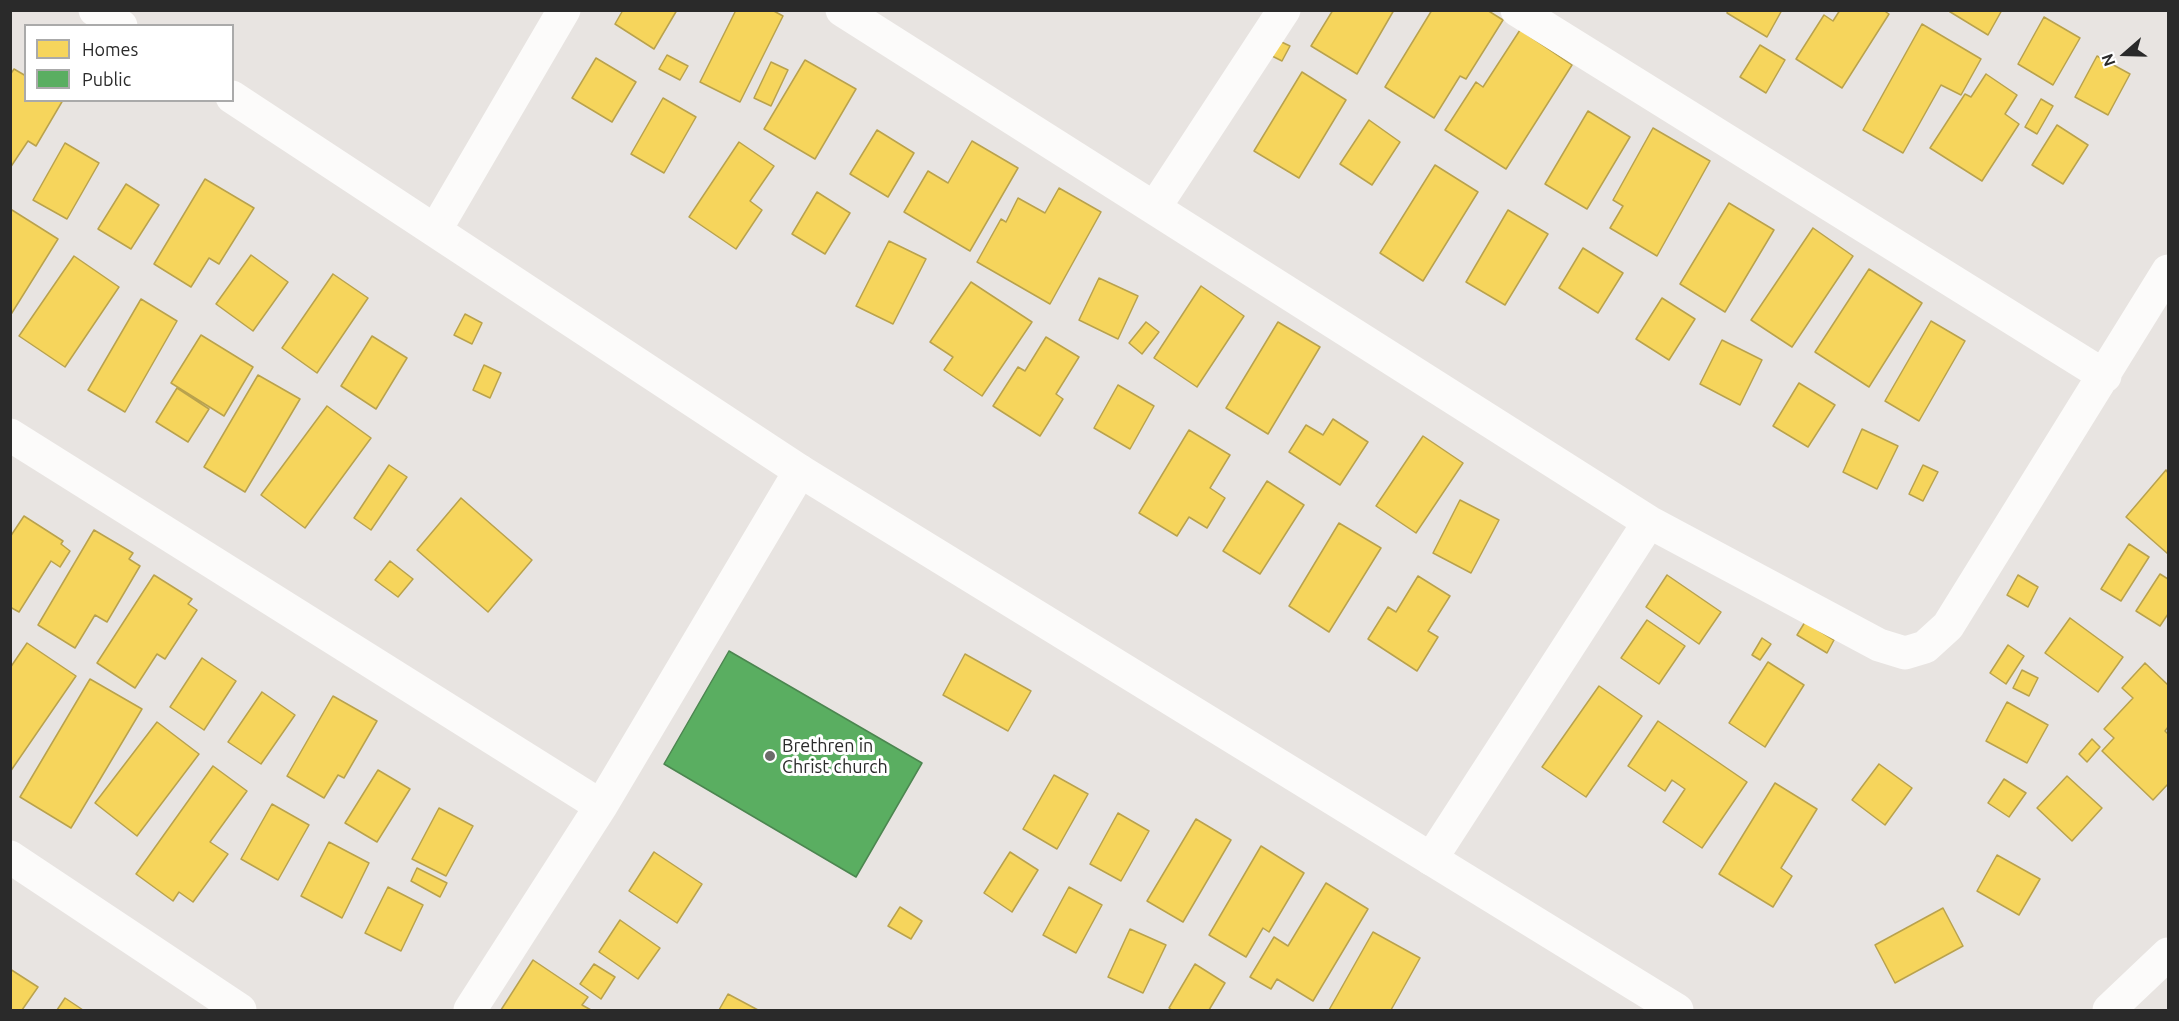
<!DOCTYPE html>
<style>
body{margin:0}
#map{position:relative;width:2179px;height:1021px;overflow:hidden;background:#e8e4e1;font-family:Ubuntu,sans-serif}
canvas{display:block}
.frame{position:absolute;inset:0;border:12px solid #2a2a2a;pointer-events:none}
.legend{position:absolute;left:24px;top:24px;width:210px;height:78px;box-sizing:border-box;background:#fff;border:2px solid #aaa;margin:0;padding:8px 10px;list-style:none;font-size:18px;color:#2a2a2a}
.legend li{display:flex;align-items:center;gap:12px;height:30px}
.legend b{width:30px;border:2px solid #aaa}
.north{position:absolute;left:2095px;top:24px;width:60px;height:60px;-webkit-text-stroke:4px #fff;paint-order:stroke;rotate:250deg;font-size:16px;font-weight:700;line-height:24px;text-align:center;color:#2a2a2a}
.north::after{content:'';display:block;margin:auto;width:21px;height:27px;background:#2a2a2a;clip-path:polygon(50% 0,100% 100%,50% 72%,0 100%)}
</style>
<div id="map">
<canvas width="2179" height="1021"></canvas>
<div class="frame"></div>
<ul class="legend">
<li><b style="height:16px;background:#f6d55c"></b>Homes</li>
<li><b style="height:16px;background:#5aae61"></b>Public</li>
</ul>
<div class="north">N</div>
</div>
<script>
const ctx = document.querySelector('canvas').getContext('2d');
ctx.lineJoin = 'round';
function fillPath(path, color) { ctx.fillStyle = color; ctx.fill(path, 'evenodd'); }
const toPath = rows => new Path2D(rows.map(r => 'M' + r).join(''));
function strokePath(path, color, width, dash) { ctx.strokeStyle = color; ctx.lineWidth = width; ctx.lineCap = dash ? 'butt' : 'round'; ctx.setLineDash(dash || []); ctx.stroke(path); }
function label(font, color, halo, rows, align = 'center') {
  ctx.font = font + ' Ubuntu,sans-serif'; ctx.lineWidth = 6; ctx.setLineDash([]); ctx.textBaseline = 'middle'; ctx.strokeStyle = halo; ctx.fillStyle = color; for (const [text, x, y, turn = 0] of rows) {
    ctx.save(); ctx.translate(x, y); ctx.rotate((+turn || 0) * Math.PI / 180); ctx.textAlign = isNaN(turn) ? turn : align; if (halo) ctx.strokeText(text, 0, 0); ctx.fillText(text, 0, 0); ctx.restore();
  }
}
const homes = toPath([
 [623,10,677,10,654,49,615,24,623,10],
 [736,10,772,10,783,16,740,102,700,82,736,10],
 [1333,10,1394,10,1357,74,1311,46,1333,10],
 [1432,10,1487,10,1503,20,1466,79,1460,76,1434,118,1385,87,1432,10],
 [1728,10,1782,10,1767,37,1727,13,1728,10],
 [1840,10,1883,10,1889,14,1842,88,1796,59,1824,15,1833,21,1840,10],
 [1947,10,2002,10,1988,35,1947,10],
 [2044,17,2080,38,2053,85,2018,64,2044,17],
 [1922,24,1981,59,1961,95,1941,85,1903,153,1863,130,1922,24],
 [1520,30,1572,65,1506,169,1445,130,1476,82,1483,87,1520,30],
 [1273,38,1290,46,1282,61,1266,53,1273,38],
 [1760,45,1785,60,1766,93,1740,77,1760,45],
 [667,55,688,66,680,80,659,69,667,55],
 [2097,56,2130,74,2108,115,2075,97,2097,56],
 [596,58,636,82,612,122,572,98,596,58],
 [805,60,856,89,815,159,764,129,805,60],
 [771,62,788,70,771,106,754,98,771,62],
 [14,69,26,76,26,100,63,100,36,146,28,141,10,168,10,75,14,69],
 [1302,72,1346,100,1299,178,1254,151,1302,72],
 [1986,74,2017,95,2005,114,2019,124,1982,181,1930,148,1965,94,1971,97,1986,74],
 [663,98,696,117,664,173,631,154,663,98],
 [2041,99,2053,106,2037,134,2025,127,2041,99],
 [1588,111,1630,137,1587,209,1545,184,1588,111],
 [1369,120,1400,142,1372,185,1340,164,1369,120],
 [2057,125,2088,145,2063,184,2032,165,2057,125],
 [1653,128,1710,161,1657,256,1610,228,1623,206,1613,200,1653,128],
 [877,130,914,153,888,197,850,174,877,130],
 [972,141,1018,168,970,251,904,212,928,171,948,183,972,141],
 [739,142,774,166,750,201,762,210,736,249,689,217,739,142],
 [65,143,99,163,67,219,33,200,65,143],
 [1435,165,1478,192,1423,281,1380,253,1435,165],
 [205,179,254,208,219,264,209,258,191,287,154,264,205,179],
 [126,184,159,205,131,249,98,229,126,184],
 [1059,188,1101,212,1050,304,977,262,1001,219,1006,222,1018,198,1045,213,1059,188],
 [817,192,850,213,825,254,792,234,817,192],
 [1729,203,1774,230,1725,312,1680,284,1729,203],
 [12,210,58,239,10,316,10,213,12,210],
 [1508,210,1548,234,1505,305,1466,282,1508,210],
 [1813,228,1853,256,1792,347,1751,320,1813,228],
 [889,241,926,259,893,324,856,306,889,241],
 [1583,248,1623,273,1598,313,1559,288,1583,248],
 [251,255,288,282,253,331,216,304,251,255],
 [74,256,119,287,65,367,19,336,74,256],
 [1869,269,1922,303,1869,387,1815,352,1869,269],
 [333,274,368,298,317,373,282,348,333,274],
 [1099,278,1138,296,1118,339,1079,320,1099,278],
 [971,282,1032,322,982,396,944,370,953,357,930,342,971,282],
 [1201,286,1244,316,1197,387,1154,358,1201,286],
 [1662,298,1695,319,1669,360,1636,339,1662,298],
 [141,299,177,321,125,412,88,390,141,299],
 [465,314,482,323,472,344,454,335,465,314],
 [1931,321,1965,341,1919,421,1885,401,1931,321],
 [1146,322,1159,332,1142,354,1129,343,1146,322],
 [1278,322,1320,347,1268,434,1226,408,1278,322],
 [201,335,253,367,224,416,171,383,201,335],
 [372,336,407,358,376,409,341,386,372,336],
 [1046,337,1079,357,1056,394,1063,399,1040,436,993,406,1018,367,1025,371,1046,337],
 [1722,340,1762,360,1740,405,1700,384,1722,340],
 [484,365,501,373,490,398,473,390,484,365],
 [258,375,300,399,245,492,204,467,258,375],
 [1799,383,1835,405,1808,447,1773,426,1799,383],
 [1118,385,1154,406,1130,449,1094,428,1118,385],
 [177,388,209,409,188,442,156,422,177,388],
 [327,406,371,438,305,528,261,495,327,406],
 [1333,419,1368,442,1340,485,1289,452,1306,425,1323,435,1333,419],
 [1862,429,1898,446,1877,489,1843,472,1862,429],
 [1189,430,1230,455,1210,488,1225,498,1207,528,1189,517,1177,536,1139,513,1189,430],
 [1423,436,1463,463,1416,533,1376,506,1423,436],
 [389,465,407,477,371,530,354,518,389,465],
 [1923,465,1938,472,1923,501,1909,494,1923,465],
 [2166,470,2168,473,2168,554,2126,517,2166,470],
 [1267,481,1304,505,1260,574,1223,551,1267,481],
 [461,498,532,560,488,612,417,550,461,498],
 [1460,500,1499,520,1471,573,1433,553,1460,500],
 [24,516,63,541,61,544,70,551,60,567,51,561,19,612,10,607,10,537,24,516],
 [1339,523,1381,548,1329,632,1289,606,1339,523],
 [94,530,133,553,129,559,140,566,107,622,95,615,75,648,38,625,94,530],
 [2129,544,2149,557,2121,601,2101,589,2129,544],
 [390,561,413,579,398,597,375,580,390,561],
 [2160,574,2168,579,2168,614,2160,626,2136,611,2160,574],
 [154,575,192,599,188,604,197,610,165,659,157,654,135,688,97,663,154,575],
 [1667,575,1721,612,1699,644,1646,607,1667,575],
 [2018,575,2038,587,2028,607,2007,595,2018,575],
 [1418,576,1450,596,1428,631,1438,637,1417,671,1368,639,1388,607,1396,612,1418,576],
 [2070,618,2123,657,2098,692,2045,653,2070,618],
 [1647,620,1685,646,1659,684,1621,658,1647,620],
 [1805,622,1834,640,1827,653,1797,635,1805,622],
 [1762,638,1771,644,1760,660,1752,655,1762,638],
 [27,643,76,676,10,772,10,668,27,643],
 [2008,645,2024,656,2006,684,1990,673,2008,645],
 [965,654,1031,691,1008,731,943,695,965,654],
 [202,658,236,681,204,730,170,707,202,658],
 [1768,662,1804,685,1765,747,1729,723,1768,662],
 [2145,663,2168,685,2168,727,2165,731,2168,734,2168,784,2153,800,2102,751,2114,738,2104,729,2133,698,2122,688,2145,663],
 [2022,670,2038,678,2029,696,2013,688,2022,670],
 [90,679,142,709,71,828,20,797,90,679],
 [1599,686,1642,716,1586,797,1542,767,1599,686],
 [262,692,295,715,261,764,228,742,262,692],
 [333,696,377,721,344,778,338,775,324,798,287,776,333,696],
 [2007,702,2048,725,2027,763,1986,741,2007,702],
 [1658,721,1747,782,1702,848,1663,822,1685,789,1672,780,1665,791,1628,766,1658,721],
 [157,722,199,754,137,836,95,803,157,722],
 [2092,739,2100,747,2087,762,2079,754,2092,739],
 [1879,764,1912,788,1885,825,1852,800,1879,764],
 [213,766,247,791,210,842,228,854,193,902,179,892,173,901,136,874,213,766],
 [378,770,410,789,377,842,345,823,378,770],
 [1054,775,1088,794,1057,849,1023,829,1054,775],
 [2067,776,2102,808,2072,841,2037,808,2067,776],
 [2004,779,2026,793,2009,817,1988,803,2004,779],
 [1775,783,1817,809,1781,868,1792,876,1773,907,1719,874,1775,783],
 [272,804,309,825,278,880,241,859,272,804],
 [439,808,473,826,446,876,412,859,439,808],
 [1118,813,1149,831,1121,881,1090,864,1118,813],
 [1196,819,1231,840,1183,922,1147,901,1196,819],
 [329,842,369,863,342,918,301,896,329,842],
 [1261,846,1304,873,1269,932,1263,928,1246,957,1209,935,1261,846],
 [654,852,702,884,677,923,629,891,654,852],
 [1010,852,1038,870,1012,912,984,893,1010,852],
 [1997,855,2040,879,2019,915,1977,891,1997,855],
 [417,868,447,883,440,897,411,881,417,868],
 [1326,883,1368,909,1313,1001,1277,979,1271,989,1250,977,1274,937,1288,946,1326,883],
 [388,887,423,905,401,951,365,933,388,887],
 [1069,887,1102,905,1076,953,1043,935,1069,887],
 [900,907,922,921,911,939,888,926,900,907],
 [1943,908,1963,946,1895,983,1875,945,1943,908],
 [620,920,660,948,638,979,599,952,620,920],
 [1130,929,1166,945,1143,993,1108,977,1130,929],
 [1373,932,1420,958,1391,1010,1329,1010,1373,932],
 [533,960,588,997,582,1005,591,1010,501,1010,533,960],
 [594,964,615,977,601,999,580,984,594,964],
 [1195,964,1225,983,1209,1010,1172,1010,1169,1008,1195,964],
 [10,969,38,987,22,1010,10,1010,10,969],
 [728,994,758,1010,719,1010,728,994],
 [65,998,83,1010,57,1010,65,998]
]);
const public = toPath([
 [729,651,922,763,856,877,664,764,729,651]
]);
const street = toPath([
 [842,10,1649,522,1879,645,1905,653,1925,647,1948,626,2168,271],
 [1517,10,2105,376],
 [1155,207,1284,10],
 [436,229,564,10],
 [10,435,601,806],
 [10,857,240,1010],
 [1431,859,1649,522],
 [470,1010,601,806,800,471]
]);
const secondary = toPath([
 [95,10,121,26],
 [232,97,800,471,1677,1010],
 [2109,1010,2168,954]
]);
const markers = [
 [770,756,6,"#6c6b6a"]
];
const poiNames = [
 ["Brethren in",782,746],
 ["Christ church",782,767]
];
fillPath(homes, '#f6d55c');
strokePath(homes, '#b9a24d', 1.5);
fillPath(public, '#5aae61');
strokePath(public, '#4c8650', 1.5);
strokePath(street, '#fcfbfa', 33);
strokePath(secondary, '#fcfbfa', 33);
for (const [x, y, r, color] of markers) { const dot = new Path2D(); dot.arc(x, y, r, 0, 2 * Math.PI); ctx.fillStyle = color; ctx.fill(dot); strokePath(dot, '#fff', 2); }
label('18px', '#2a2a2a', '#fff', poiNames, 'left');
</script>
